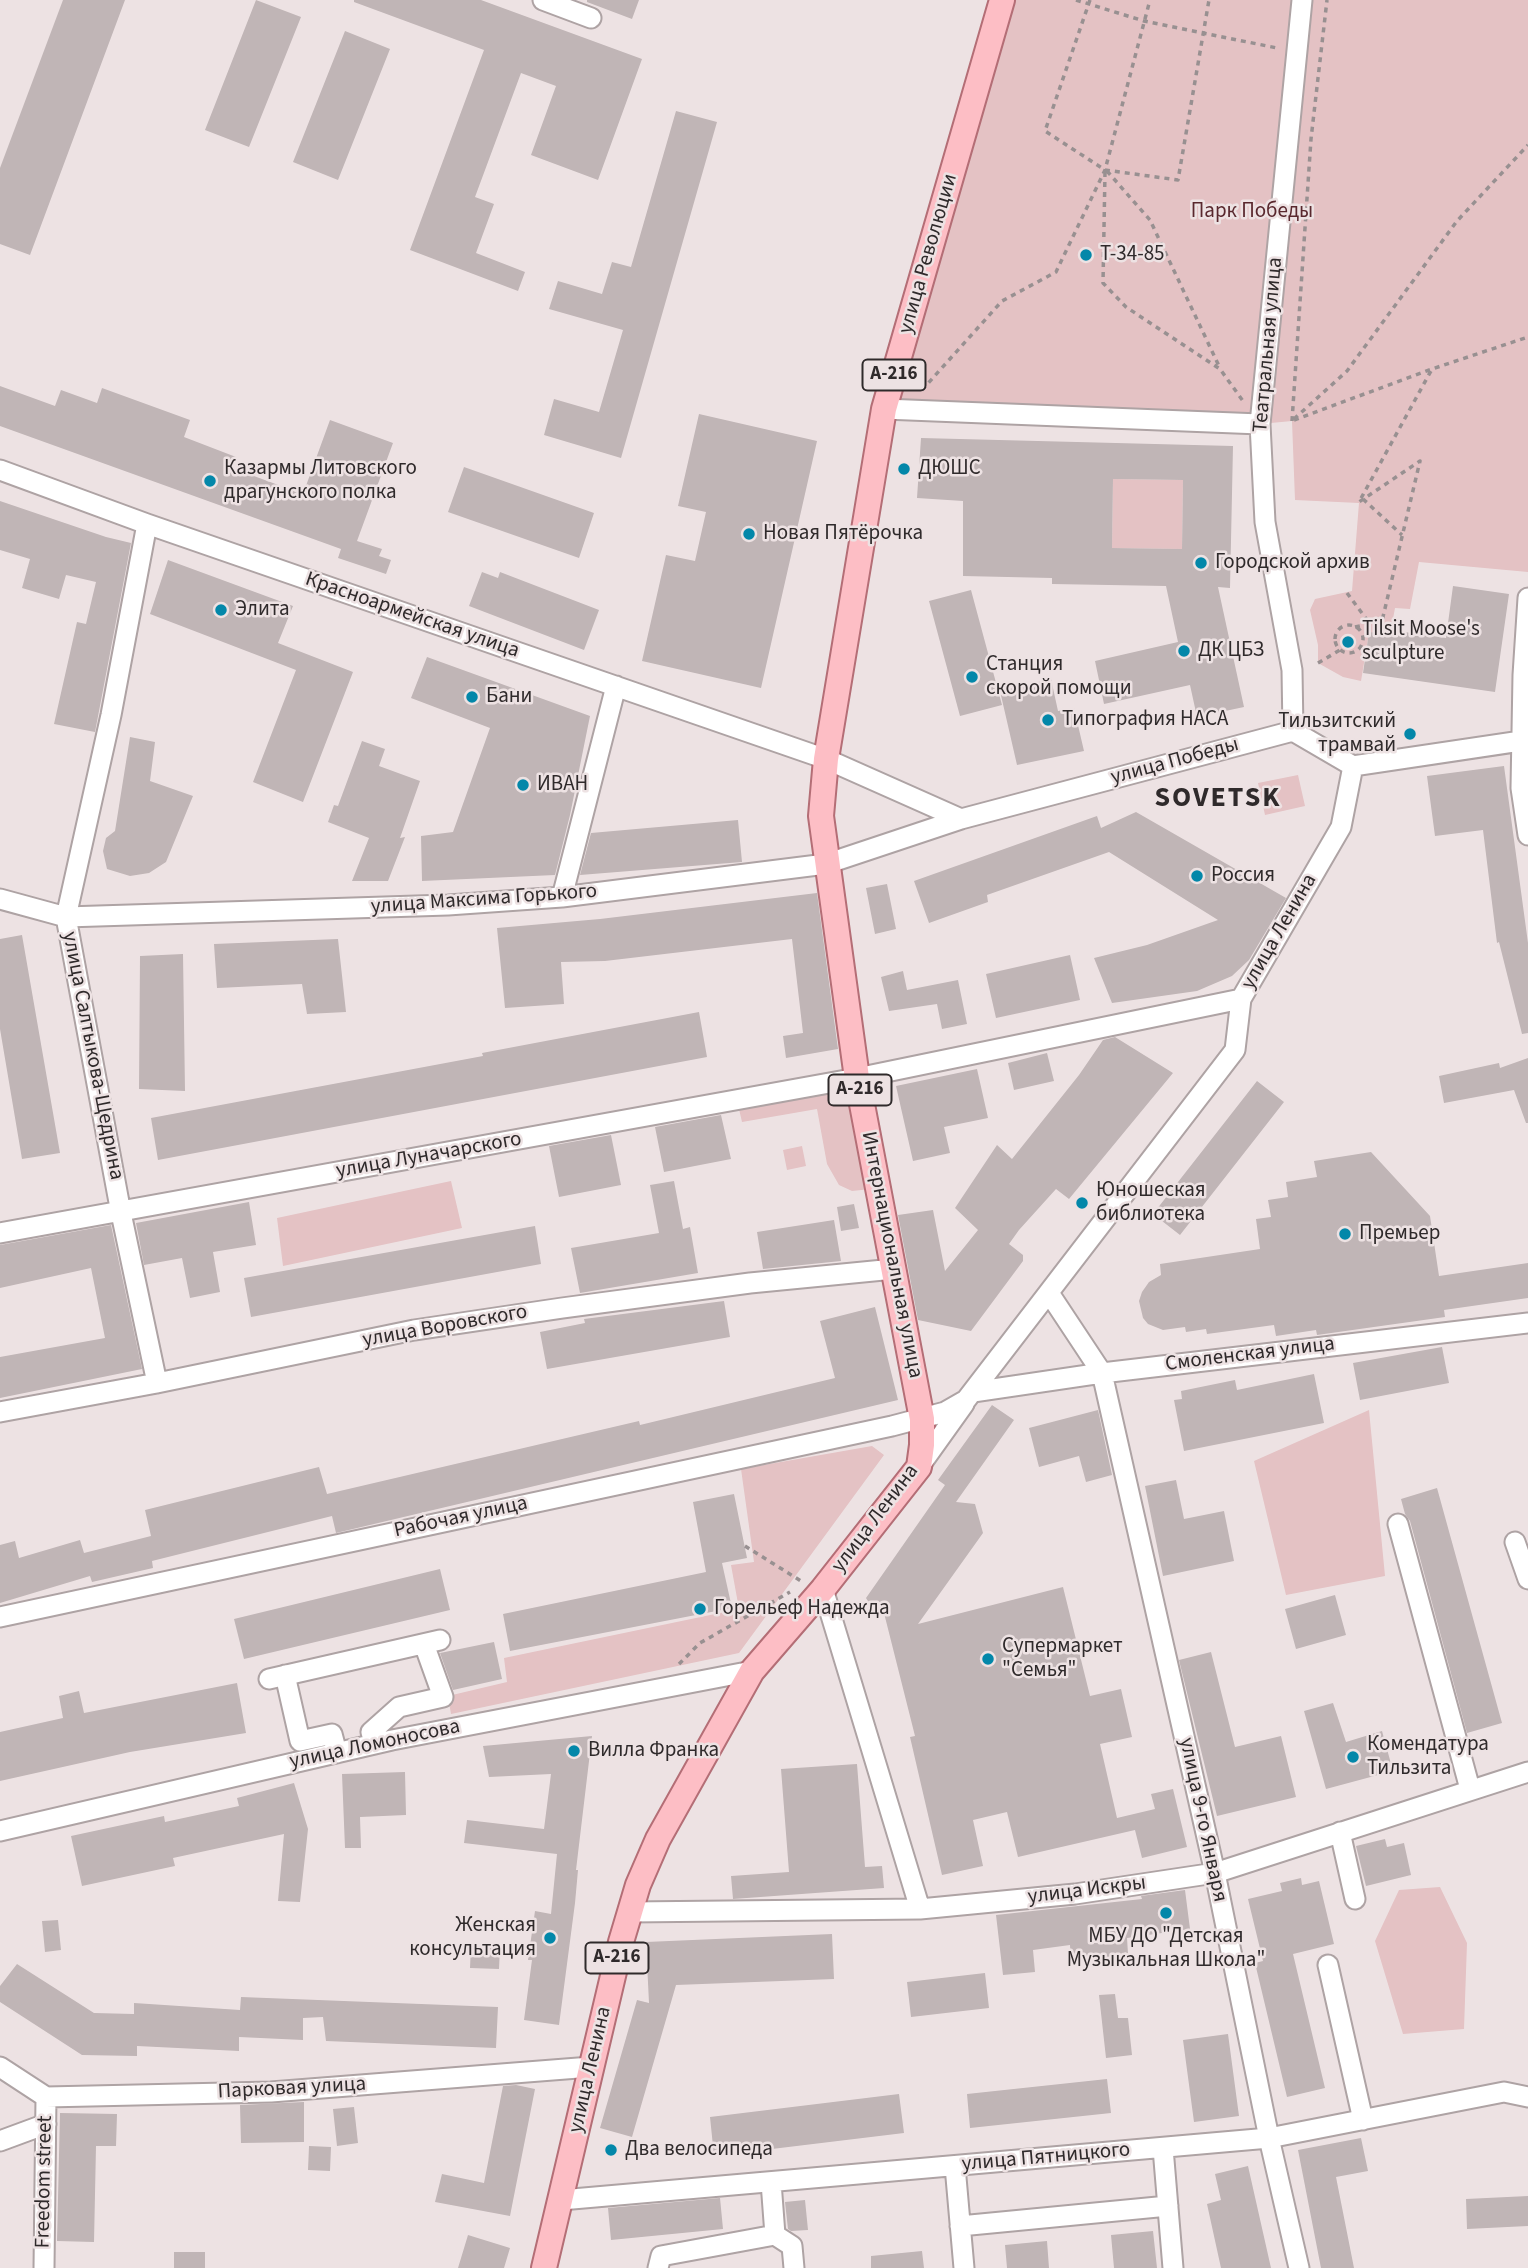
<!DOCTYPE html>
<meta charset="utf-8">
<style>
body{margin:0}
canvas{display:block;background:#ede2e3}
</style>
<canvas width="1528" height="2268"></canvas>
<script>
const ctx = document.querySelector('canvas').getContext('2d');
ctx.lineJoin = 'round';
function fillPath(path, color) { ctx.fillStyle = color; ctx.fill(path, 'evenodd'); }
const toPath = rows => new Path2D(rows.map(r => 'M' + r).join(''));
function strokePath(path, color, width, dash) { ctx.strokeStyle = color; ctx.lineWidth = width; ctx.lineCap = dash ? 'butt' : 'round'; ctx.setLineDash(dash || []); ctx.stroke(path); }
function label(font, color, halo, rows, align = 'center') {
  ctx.font = font + ' "Source Sans 3",sans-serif'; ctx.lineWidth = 5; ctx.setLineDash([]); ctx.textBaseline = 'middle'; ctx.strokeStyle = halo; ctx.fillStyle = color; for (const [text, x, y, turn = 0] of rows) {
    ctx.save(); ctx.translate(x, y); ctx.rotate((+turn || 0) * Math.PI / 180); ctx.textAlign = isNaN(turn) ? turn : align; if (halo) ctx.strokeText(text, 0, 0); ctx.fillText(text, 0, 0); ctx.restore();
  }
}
const green = toPath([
 [1002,0,1528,0,1528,572,1419,562,1410,609,1395,608,1390,635,1369,633,1361,681,1343,677,1318,663,1318,645,1310,610,1315,599,1352,591,1359,503,1295,500,1292,421,1260,424,884,409],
 [1113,479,1183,480,1182,549,1112,548],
 [1298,775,1305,806,1265,815,1258,783],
 [851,1088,871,1189,852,1191,839,1185,827,1164,817,1109,742,1122,739,1109],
 [802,1146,806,1166,787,1170,783,1150],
 [451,1181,462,1228,283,1266,277,1218],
 [1369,1410,1385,1576,1286,1595,1254,1461],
 [872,1446,884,1455,739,1653,451,1714,448,1696,507,1682,504,1658,739,1609,731,1565,754,1562,741,1469],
 [1440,1887,1467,1943,1464,2029,1403,2034,1375,1941,1399,1890]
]);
const building = toPath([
 [63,0,125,0,30,255,0,244,0,168],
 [256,0,301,17,249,147,205,130],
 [354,0,481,0,642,59,598,180,531,155,556,86,521,73,475,197,494,204,476,253,525,272,518,291,410,250,484,50,354,2],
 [587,0,639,0,632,19,587,2],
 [345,31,390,49,338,180,293,162],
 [676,111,717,122,621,458,544,435,554,399,599,412,623,330,549,309,558,281,602,294,612,262,631,267],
 [0,386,55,406,61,390,97,403,102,388,190,420,184,437,236,457,232,468,303,494,330,420,393,443,357,541,382,549,379,556,391,560,386,574,338,558,341,549,0,426],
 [699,414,817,441,761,688,642,661,666,555,695,561,706,512,678,506],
 [921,438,1233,446,1230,588,1218,587,1244,707,1197,717,1190,685,1104,704,1095,661,1178,642,1166,586,1052,584,1052,578,963,576,963,501,917,498],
 [1113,479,1183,480,1182,549,1112,548],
 [464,467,594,513,579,558,448,512],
 [0,501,106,537,131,543,95,732,54,724,77,622,86,624,96,582,66,575,59,599,22,588,30,559,0,550],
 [168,560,293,606,278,643,353,672,303,802,253,782,296,670,150,614],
 [482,572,498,578,500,572,599,610,584,650,469,606],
 [1453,586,1509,594,1495,692,1363,673,1369,632,1397,636,1398,631,1446,638],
 [971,590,1002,705,960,716,929,601],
 [427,657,590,716,570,815,555,875,422,881,421,836,453,832,490,728,411,698],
 [1051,679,1058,711,1074,708,1084,751,1017,765,1000,691],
 [130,737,155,742,150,781,193,796,166,862,149,873,130,876,107,869,103,851,106,838,115,831],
 [362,741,385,749,379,766,420,781,400,838,405,837,388,881,352,881,369,838,328,822,334,805,338,806],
 [1504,766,1528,943,1528,1033,1522,1034,1499,942,1497,943,1483,830,1435,836,1427,776],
 [1136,812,1286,898,1249,960,1232,976,1197,991,1112,1003,1094,958,1147,945,1218,920,1109,852,987,895,988,902,929,923,914,881,1097,816,1101,828],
 [738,820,742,862,580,875,591,833],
 [887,884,896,929,875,934,866,888],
 [817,893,838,1049,786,1058,783,1036,803,1033,792,939,605,961,561,962,564,1004,505,1008,497,928,600,919],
 [22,935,60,1153,22,1159,0,1029,0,939],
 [338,939,346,1012,307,1014,302,984,217,988,214,944],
 [183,954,185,1091,139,1089,140,956],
 [1070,955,1080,1000,996,1018,986,974],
 [903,971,907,990,958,980,967,1024,942,1029,937,1004,889,1011,881,977],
 [699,1012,707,1057,158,1160,151,1118,483,1056,482,1053],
 [1115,1037,1173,1073,1069,1199,1056,1189,1019,1230,1009,1244,1023,1255,1023,1261,971,1331,918,1320,898,1215,933,1210,945,1271,978,1230,955,1208,997,1145,1012,1159,1079,1075,1103,1040],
 [1047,1053,1054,1081,1014,1090,1008,1063],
 [1528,1058,1528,1123,1526,1123,1514,1090,1444,1103,1439,1076,1499,1063,1500,1068],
 [977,1069,988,1118,944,1127,950,1153,913,1161,896,1086],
 [1257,1081,1284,1102,1180,1235,1153,1214],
 [721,1115,731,1159,664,1172,655,1127],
 [611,1135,621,1185,559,1197,549,1146],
 [1371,1152,1430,1216,1439,1276,1528,1263,1528,1298,1444,1310,1445,1317,1317,1335,1316,1330,1276,1336,1274,1325,1207,1334,1206,1329,1186,1332,1185,1327,1163,1330,1148,1324,1143,1318,1139,1301,1142,1292,1149,1282,1161,1275,1160,1264,1260,1249,1256,1219,1271,1217,1268,1200,1288,1197,1286,1182,1317,1177,1314,1161],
 [674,1181,683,1229,690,1227,698,1273,580,1293,571,1248,659,1233,650,1185],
 [249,1202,256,1245,213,1252,220,1292,190,1298,182,1258,144,1265,136,1223],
 [854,1204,859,1228,841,1231,837,1207],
 [834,1220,841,1261,763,1269,757,1232],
 [111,1225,142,1369,0,1398,0,1357,105,1338,91,1268,0,1288,0,1245],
 [535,1226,541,1264,251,1317,244,1278],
 [724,1301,730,1337,547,1369,540,1332,585,1323,584,1319],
 [875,1307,898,1400,336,1533,332,1516,152,1561,153,1568,92,1582,90,1576,0,1603,0,1545,15,1541,19,1558,80,1540,84,1553,151,1536,145,1510,319,1467,327,1494,639,1421,640,1425,835,1378,820,1321],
 [1442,1347,1449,1383,1360,1400,1353,1363],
 [1314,1374,1324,1423,1184,1451,1174,1400,1182,1399,1181,1391,1235,1380,1237,1390],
 [992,1405,1014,1420,956,1502,975,1504,983,1533,918,1624,1063,1587,1090,1696,1121,1689,1132,1737,1100,1744,1117,1818,1155,1809,1151,1794,1173,1789,1187,1847,1142,1858,1135,1830,1018,1857,1007,1812,973,1820,983,1866,942,1875,910,1737,915,1736,884,1613,876,1615,866,1598,945,1485,938,1480],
 [1098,1410,1112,1475,1086,1482,1079,1456,1039,1467,1029,1428],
 [1176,1480,1184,1519,1224,1511,1234,1561,1163,1576,1145,1486],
 [1437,1488,1502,1723,1467,1733,1410,1521,1405,1514,1401,1499],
 [734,1494,747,1558,722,1563,732,1608,510,1651,503,1614,706,1572,693,1502],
 [440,1569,450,1610,244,1659,234,1619],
 [1335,1595,1346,1635,1296,1649,1285,1609],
 [494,1642,502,1679,453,1690,440,1653],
 [1211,1652,1235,1747,1281,1736,1296,1797,1217,1816,1179,1660],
 [237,1683,246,1733,130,1752,0,1781,0,1732,63,1718,59,1696,79,1691,84,1713],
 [1333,1703,1346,1742,1382,1731,1393,1771,1326,1789,1304,1711],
 [592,1736,576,1870,578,1870,575,1903,559,2025,524,2020,532,1960,528,1960,535,1911,551,1914,557,1854,464,1843,467,1820,544,1829,551,1774,489,1777,483,1746],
 [857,1764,865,1867,882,1866,884,1888,733,1899,731,1876,789,1872,781,1769],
 [405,1772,406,1815,360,1817,361,1848,345,1848,342,1774],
 [294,1783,308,1829,300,1902,278,1901,284,1834,173,1858,175,1866,82,1886,71,1836,164,1816,165,1822,239,1806,237,1798],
 [1385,1839,1387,1847,1404,1843,1411,1875,1366,1886,1356,1846],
 [1301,1878,1302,1885,1319,1881,1334,1944,1293,1954,1325,2088,1287,2097,1255,1963,1263,1961,1248,1899,1282,1891,1280,1883],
 [1185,1890,1190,1929,1127,1938,1128,1954,1071,1962,1070,1945,1033,1950,1035,1972,1003,1975,996,1915,1142,1899,1141,1896],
 [58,1920,61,1950,45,1952,42,1921],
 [832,1934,834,1979,676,1985,632,2137,600,2128,637,2000,649,2003,646,1942],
 [471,1946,500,1947,499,1969,470,1968],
 [17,1964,94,2013,134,2014,134,2003,240,2010,241,1997,498,2007,496,2048,326,2041,323,2017,303,2018,303,2040,239,2037,239,2051,137,2046,137,2056,82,2055,0,2002,0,1986],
 [985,1973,989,2008,911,2017,907,1982],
 [1115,1994,1118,2018,1128,2018,1132,2055,1106,2058,1099,1995],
 [1228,2034,1239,2116,1194,2122,1183,2040],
 [1107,2079,1111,2113,970,2128,967,2094],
 [516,2085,535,2089,510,2216,435,2202,442,2174,484,2183,503,2086],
 [899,2094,904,2133,714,2156,710,2117],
 [304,2102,304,2142,241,2143,240,2105],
 [354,2107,358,2143,337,2146,333,2109],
 [60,2113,117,2114,116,2146,96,2146,94,2242,57,2241],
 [1361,2138,1368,2171,1336,2177,1354,2268,1321,2268,1298,2150],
 [309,2146,331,2147,330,2171,308,2170],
 [1248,2166,1271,2268,1221,2268,1207,2204,1221,2200,1215,2174],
 [1528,2196,1528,2226,1467,2229,1466,2199],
 [720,2198,723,2229,611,2240,608,2208],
 [805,2200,808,2230,791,2231,788,2229,785,2202],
 [1153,2231,1157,2268,1114,2268,1111,2235],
 [468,2235,510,2248,504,2268,458,2268],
 [1047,2241,1049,2268,1007,2268,1005,2245],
 [922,2251,924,2268,871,2268,871,2256],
 [174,2252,205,2252,205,2268,174,2268]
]);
const path = toPath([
 [1076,0,1144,21,1277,48],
 [1090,0,1045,131,1105,170,1178,180,1209,0],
 [1107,171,1150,220,1219,366],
 [1105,172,1103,283,1126,307,1220,369,1243,401],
 [922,390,1002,301,1056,272,1105,170,1150,0],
 [1294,419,1347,371,1457,221,1528,145],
 [1294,420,1432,369,1528,337],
 [1292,421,1311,139,1327,0],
 [1363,499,1402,535],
 [1347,593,1370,624],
 '1335 639a14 14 0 1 1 28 0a14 14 0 1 1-28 0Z',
 [1355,627,1382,621,1420,461,1359,502,1432,369],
 [1318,663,1340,650],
 [745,1546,801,1581],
 [679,1664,700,1643,790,1592]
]);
const minor = toPath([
 [543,0,591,18],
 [884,409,1260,424],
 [0,470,147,524,826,759,961,819,1293,731,1353,766,1528,740],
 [147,524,111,715,66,917,121,1213,157,1383],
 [1528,598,1523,675,1521,788,1528,835],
 [1293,731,1292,670,1265,522,1260,424,1302,0],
 [562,897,616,686],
 [0,899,66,917,448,905,562,897,826,864,961,819],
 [0,1233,857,1078,1241,999],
 [1049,1293,1102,1373,1215,1873,1269,2138,1299,2268],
 [973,1392,1102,1373,1528,1323],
 [0,1412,157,1383,414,1330,562,1308,750,1283,894,1269],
 [919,1467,964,1404],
 [1398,1524,1470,1789],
 [1515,1542,1528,1579],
 [823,1589,920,1909],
 [0,1617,892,1426,945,1412,966,1400,1235,1050,1241,999,1341,827,1353,766],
 [285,1675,300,1741,332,1734,337,1753],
 [269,1679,440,1640],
 [374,1744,371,1732,399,1707,443,1697,424,1644],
 [0,1831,392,1740,752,1671],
 [1340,1832,1355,1899],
 [630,1912,920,1909,1075,1894,1215,1873,1528,1772],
 [1328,1965,1363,2120],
 [0,2067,46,2097,271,2092,591,2067],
 [0,2141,46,2124],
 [1163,2148,1173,2268],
 [955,2166,964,2268],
 [771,2182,775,2235,792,2246,794,2268],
 [561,2200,1269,2138,1504,2092,1528,2097],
 [960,2226,1168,2206],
 [44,2268,46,2097],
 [658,2268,661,2256,775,2235]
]);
const major = toPath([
 [544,2268,621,1942,638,1885,658,1839,752,1671,823,1589,919,1467,922,1445,922,1419,857,1078,821,816,826,759,884,409,1002,0]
]);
const markers = [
 [1086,255,7,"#0387a9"],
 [904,469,7,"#0387a9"],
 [210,481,7,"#0387a9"],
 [749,534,7,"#0387a9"],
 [1201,563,7,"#0387a9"],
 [221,610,7,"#0387a9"],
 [1348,642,7,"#0387a9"],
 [1184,651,7,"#0387a9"],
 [972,677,7,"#0387a9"],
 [472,697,7,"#0387a9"],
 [1048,720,7,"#0387a9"],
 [1410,734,7,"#0387a9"],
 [523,785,7,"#0387a9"],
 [1197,876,7,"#0387a9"],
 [1082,1203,7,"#0387a9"],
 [1345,1234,7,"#0387a9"],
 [700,1609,7,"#0387a9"],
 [988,1659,7,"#0387a9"],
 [574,1751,7,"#0387a9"],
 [1353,1757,7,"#0387a9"],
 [1166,1913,7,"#0387a9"],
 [550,1938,7,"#0387a9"],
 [611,2150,7,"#0387a9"]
];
const shields = [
 [894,375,63],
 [860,1090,63],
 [617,1958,63]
];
const shieldNames = [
 ["А-216",894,375],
 ["А-216",860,1090],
 ["А-216",617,1958]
];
const parkNames = [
 ["Парк Победы",1252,212]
];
const streetNames = [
 ["улица Революции",929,254,-74],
 ["Театральная улица",1269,345,-85],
 ["Красноармейская улица",412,616,19],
 ["улица Победы",1175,762,-15],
 ["улица Максима Горького",484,900,-4],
 ["улица Ленина",1280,932,-60],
 ["улица Салтыкова-Щедрина",92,1056,79],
 ["улица Луначарского",429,1156,-10],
 ["Интернациональная улица",891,1255,79],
 ["улица Воровского",445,1327,-10],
 ["Смоленская улица",1250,1355,-7],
 ["Рабочая улица",461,1518,-12],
 ["улица Ленина",876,1519,-53],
 ["улица Ломоносова",375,1745,-12],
 ["улица 9-го Января",1202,1820,78],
 ["улица Искры",1087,1891,-7],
 ["улица Ленина",591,2070,-77],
 ["Парковая улица",292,2089,-3],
 ["улица Пятницкого",1046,2158,-5],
 ["Freedom street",45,2182,-89]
];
const poiNames = [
 ["Т-34-85",1100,255],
 ["Казармы Литовского",224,469],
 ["драгунского полка",224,493],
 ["ДЮШС",918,469],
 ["Новая Пятёрочка",763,534],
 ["Городской архив",1215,563],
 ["Элита",235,610],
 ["Tilsit Moose's",1362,630],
 ["sculpture",1362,654],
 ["ДК ЦБЗ",1198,651],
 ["Станция",986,665],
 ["скорой помощи",986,689],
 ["Бани",486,697],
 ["Типография НАСА",1062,720],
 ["Тильзитский",1396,722,"right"],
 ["трамвай",1396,746,"right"],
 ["ИВАН",537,785],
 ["Россия",1211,876],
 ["Юношеская",1096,1191],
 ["библиотека",1096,1215],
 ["Премьер",1359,1234],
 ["Горельеф Надежда",714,1609],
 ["Супермаркет",1002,1647],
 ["\"Семья\"",1002,1671],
 ["Комендатура",1367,1745],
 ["Тильзита",1367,1769],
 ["Вилла Франка",588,1751],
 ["Женская",536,1926,"right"],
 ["консультация",536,1950,"right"],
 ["МБУ ДО \"Детская",1166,1937,"center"],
 ["Музыкальная Школа\"",1166,1961,"center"],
 ["Два велосипеда",625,2150]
];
const districtNames = [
 ["SOVETSK",1218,800]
];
fillPath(green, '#e4c2c4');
fillPath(building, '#c0b5b6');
strokePath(minor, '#aea3a4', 23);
strokePath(major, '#b46e76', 28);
strokePath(path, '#989091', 3.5, [5, 5]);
strokePath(minor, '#fff', 19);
strokePath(major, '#fdbec5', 24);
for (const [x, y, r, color] of markers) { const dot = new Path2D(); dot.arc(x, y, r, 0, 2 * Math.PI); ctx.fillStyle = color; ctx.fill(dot); strokePath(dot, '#ede2e3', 2.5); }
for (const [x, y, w] of shields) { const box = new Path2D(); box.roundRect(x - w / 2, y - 15.5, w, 31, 5); ctx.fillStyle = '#ede2e3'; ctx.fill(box); strokePath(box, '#2f2a2b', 2); }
label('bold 19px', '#2f2a2b', null, shieldNames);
label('21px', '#59282e', '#ede2e3', parkNames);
label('21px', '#2f2a2b', '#ede2e3', streetNames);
label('21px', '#2f2a2b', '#ede2e3', poiNames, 'left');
ctx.letterSpacing = '2px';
label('bold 28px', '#2f2a2b', '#ede2e3', districtNames);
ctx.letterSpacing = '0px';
</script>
